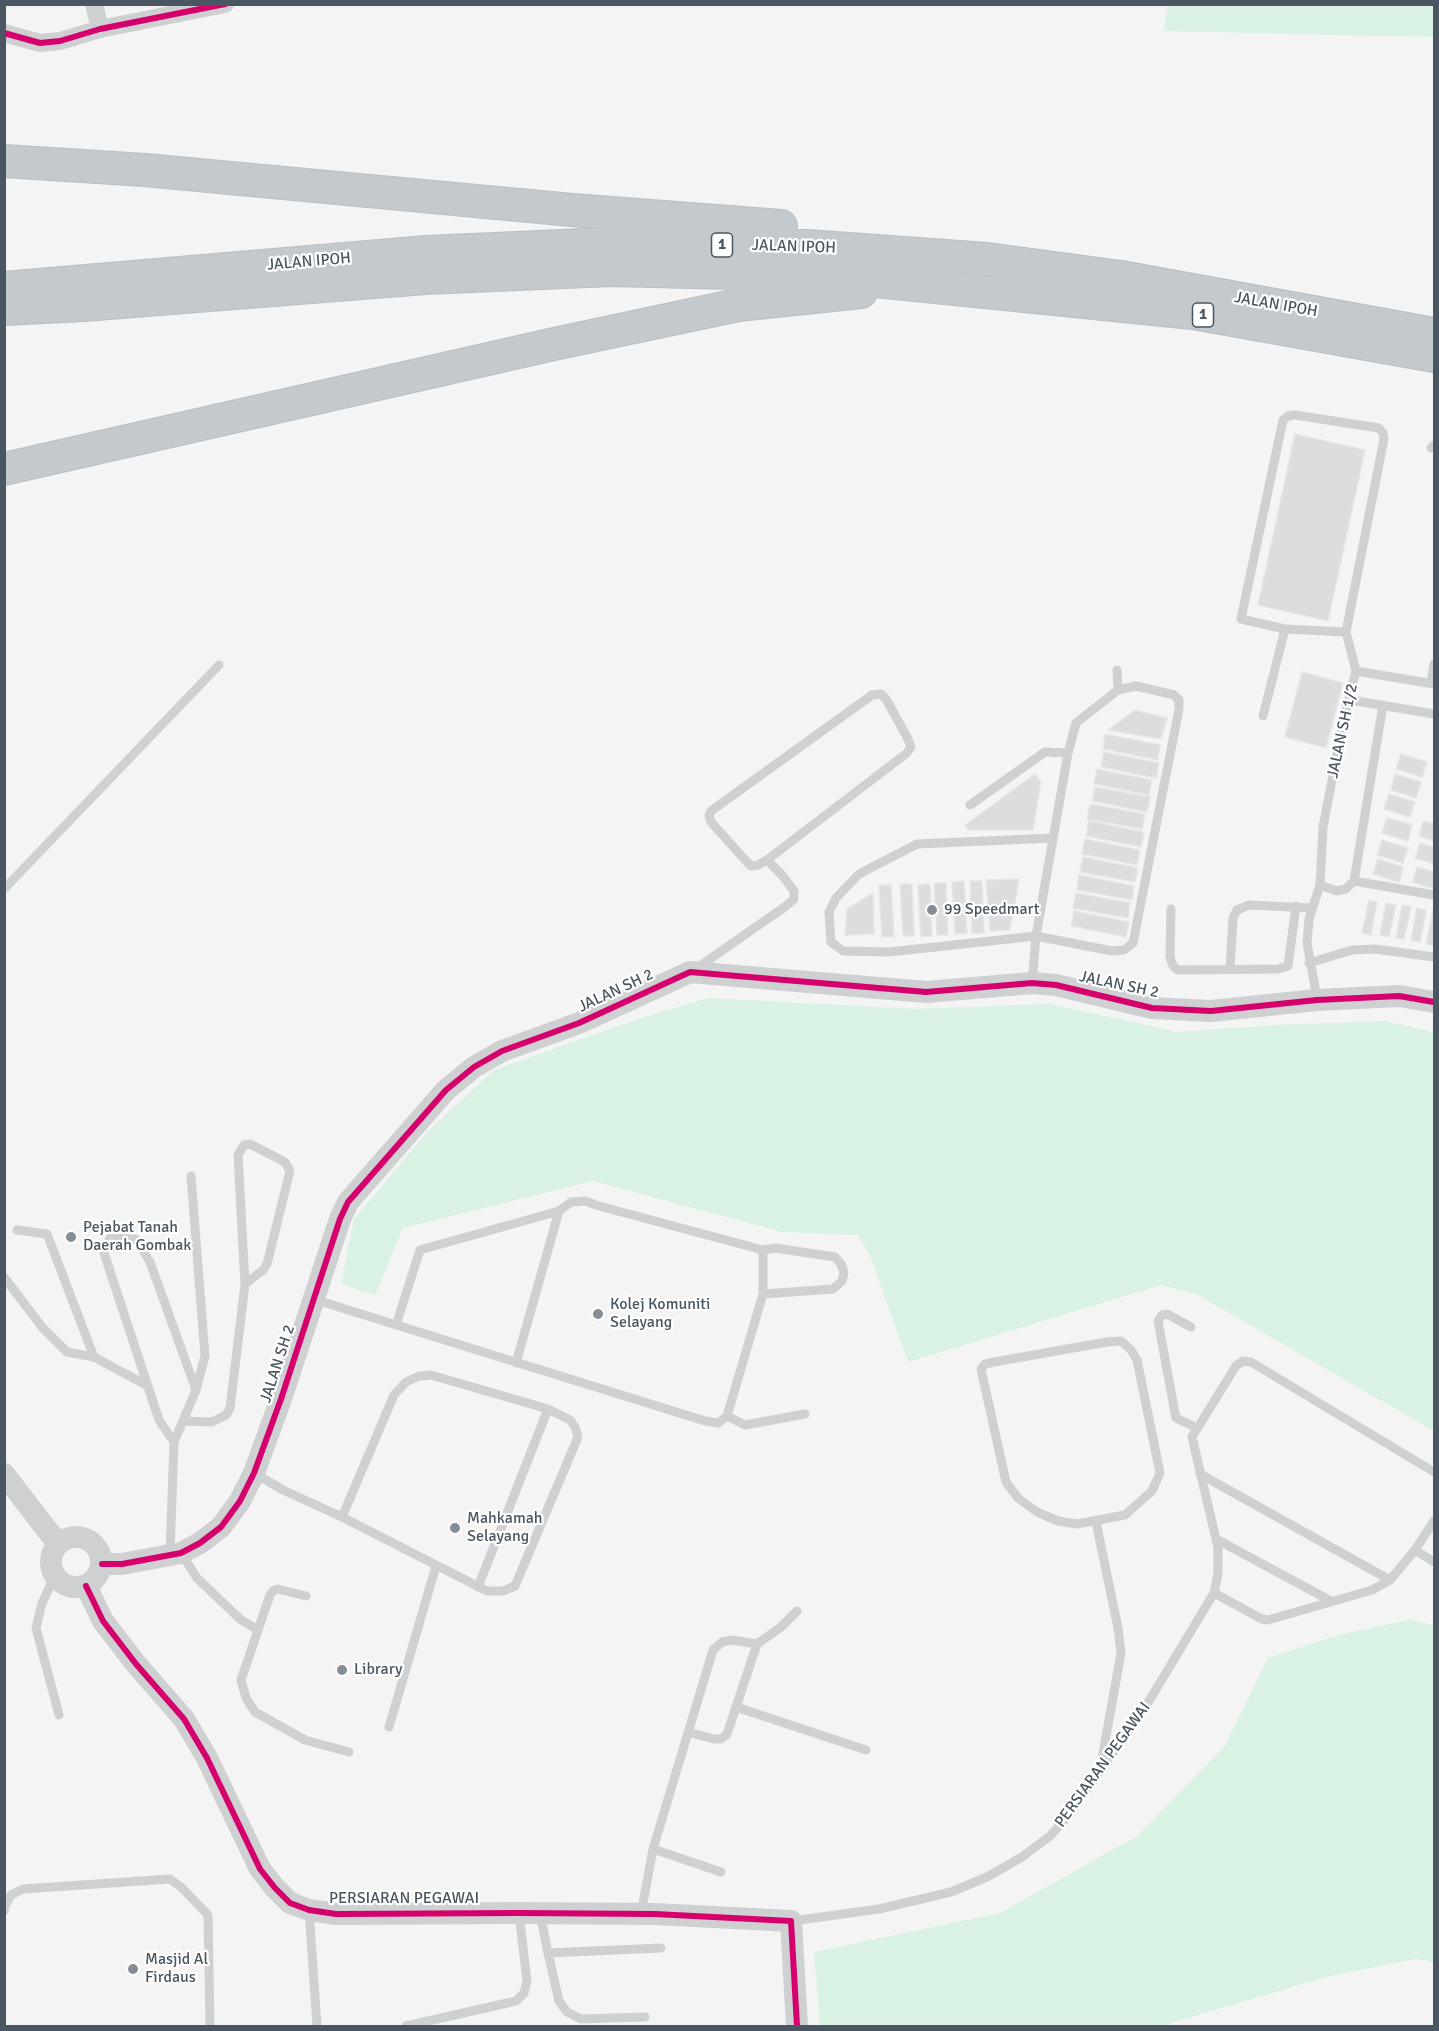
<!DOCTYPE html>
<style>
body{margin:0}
#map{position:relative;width:1439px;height:2031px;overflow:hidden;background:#f4f4f4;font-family:Signika,sans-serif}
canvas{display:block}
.frame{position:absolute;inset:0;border:6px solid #4a5661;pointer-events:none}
</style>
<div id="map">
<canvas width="1439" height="2031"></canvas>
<div class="frame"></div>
</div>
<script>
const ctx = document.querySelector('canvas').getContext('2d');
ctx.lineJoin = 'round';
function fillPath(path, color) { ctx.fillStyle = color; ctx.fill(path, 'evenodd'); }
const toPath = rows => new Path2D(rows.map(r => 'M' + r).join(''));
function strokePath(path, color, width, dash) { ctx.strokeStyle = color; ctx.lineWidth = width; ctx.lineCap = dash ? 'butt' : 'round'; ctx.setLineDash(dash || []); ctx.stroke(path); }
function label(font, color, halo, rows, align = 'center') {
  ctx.font = font + ' Signika,sans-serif'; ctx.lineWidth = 4.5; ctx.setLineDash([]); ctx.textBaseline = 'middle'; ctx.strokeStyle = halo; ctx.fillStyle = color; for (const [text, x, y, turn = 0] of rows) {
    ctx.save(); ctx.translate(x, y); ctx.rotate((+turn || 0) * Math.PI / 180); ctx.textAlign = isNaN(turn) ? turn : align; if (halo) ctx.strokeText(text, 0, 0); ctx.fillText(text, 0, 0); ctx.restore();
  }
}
const green = toPath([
 [1168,5,1434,5,1434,37,1164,31],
 [708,998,915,1009,1050,1004,1178,1032,1275,1025,1385,1021,1434,1032,1434,1431,1196,1294,1161,1285,908,1362,871,1258,858,1235,782,1232,593,1181,403,1228,375,1295,341,1284,354,1219,428,1131,494,1070,638,1019],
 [1409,1620,1434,1625,1434,1962,1416,1959,1326,1977,1161,2026,820,2026,814,1952,1000,1913,1137,1836,1224,1747,1268,1658,1338,1635]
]);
const building = toPath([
 [1295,434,1365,450,1328,621,1258,605,1295,434],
 [1302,672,1343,683,1326,748,1285,737,1302,672],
 [1135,710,1167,718,1161,739,1108,730,1135,710],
 [1105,734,1160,745,1158,760,1103,749,1105,734],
 [1104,752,1159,763,1156,778,1101,767,1104,752],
 [1401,754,1427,762,1422,777,1396,769,1401,754],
 [1097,769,1152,780,1149,795,1094,784,1097,769],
 [1035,774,1041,782,1033,830,968,830,965,825,1035,774],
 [1395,774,1421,782,1416,798,1391,790,1395,774],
 [1095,787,1150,797,1147,812,1092,801,1095,787],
 [1389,794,1415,802,1410,817,1384,809,1389,794],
 [1090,804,1145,814,1142,829,1087,819,1090,804],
 [1387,818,1412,825,1408,841,1382,833,1387,818],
 [1089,821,1144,832,1141,847,1086,836,1089,821],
 [1423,821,1434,824,1434,841,1419,836,1423,821],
 [1085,839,1140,850,1137,865,1082,854,1085,839],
 [1382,840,1408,848,1403,863,1377,855,1382,840],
 [1420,843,1434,847,1434,864,1415,858,1420,843],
 [1083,857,1138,868,1135,882,1080,872,1083,857],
 [1378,859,1403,867,1399,882,1373,874,1378,859],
 [1417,867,1434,872,1434,889,1413,882,1417,867],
 [1079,875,1134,886,1132,900,1077,890,1079,875],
 [1019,879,1010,930,990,931,986,880,1019,879],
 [964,881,967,933,955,934,952,882,964,881],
 [970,881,982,881,984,933,972,933,970,881],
 [934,883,946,883,948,935,937,935,934,883],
 [900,884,912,884,914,936,903,936,900,884],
 [930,884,932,936,921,937,918,885,930,884],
 [879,885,891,885,894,937,882,937,879,885],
 [873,893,874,934,845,935,847,909,873,893],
 [1076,893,1130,903,1128,918,1073,908,1076,893],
 [1369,900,1377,902,1371,935,1362,933,1369,900],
 [1386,903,1396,905,1389,937,1380,935,1386,903],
 [1402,905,1411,907,1404,939,1396,938,1402,905],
 [1417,908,1426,910,1420,942,1411,940,1417,908],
 [1074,911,1129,922,1126,937,1071,926,1074,911],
 [1433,911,1434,912,1434,946,1426,944,1433,911]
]);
const service = toPath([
 [1431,448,1434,445],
 [1117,670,1118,690],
 [1356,671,1434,684],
 [1431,683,1434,664],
 [1350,700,1434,714],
 [1263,716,1285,629],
 [970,805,1045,752,1068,753],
 [1354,881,1434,895],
 [1320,885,1337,891,1346,889,1354,881,1383,705],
 [4,889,219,665],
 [1171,909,1170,957,1173,966,1178,970,1278,969,1288,966,1296,906],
 [1309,963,1352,950,1375,949,1434,957],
 [697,968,786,906,794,899,794,891,782,875,767,860,758,865,751,866,746,861,711,822,709,816,711,811,872,695,881,694,886,699,908,739,911,747,907,753,767,860],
 [1230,969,1233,918,1237,910,1249,905,1312,908],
 [1032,983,1036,936,1068,753,1076,723,1118,690,1136,686,1174,695,1179,700,1179,709,1133,943,1124,950,1112,951,1036,936,889,952,843,951,831,942,829,912,836,898,859,874,917,844,1053,838],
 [1317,998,1307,943,1309,919,1320,885,1323,827,1344,718,1356,671,1346,632,1384,439,1383,433,1379,428,1295,415,1288,416,1283,420,1241,619,1285,629,1346,632],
 [191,1176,205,1356,196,1390],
 [17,1230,47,1234,94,1357,148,1386],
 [4,1277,42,1327,67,1352,94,1357],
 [313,1299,705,1421,718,1423,727,1416,763,1294,763,1250],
 [396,1325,420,1250,559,1211,571,1202,585,1201,599,1206,763,1250,775,1248,835,1257,841,1264,844,1273,842,1281,833,1289,763,1294],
 [1191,1327,1167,1314,1162,1315,1158,1321,1176,1418,1197,1428],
 [1121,1341,1131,1350,1137,1360,1160,1473,1152,1491,1125,1515,1077,1524,1058,1521,1037,1512,1018,1498,1006,1482,981,1369,985,1364,994,1362,1107,1342,1121,1341],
 [516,1363,559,1211],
 [727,1416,745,1425,805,1414],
 [183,1421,212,1422,226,1415,230,1408,245,1284,238,1155,244,1145,250,1144,285,1162,290,1171,267,1264,263,1270,245,1284],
 [254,1473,283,1490,342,1517,487,1591,503,1591,515,1586,578,1437,575,1427,570,1420,548,1409,431,1375,419,1376,406,1382,394,1395,342,1517],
 [1200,1474,1390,1580],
 [1096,1522,1118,1628,1121,1653,1100,1770],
 [1216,1539,1331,1601],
 [1415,1550,1434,1562],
 [181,1553,197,1578,240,1619,258,1630],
 [170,1554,174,1442,196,1390,150,1262,136,1239,110,1238,104,1253,159,1420,174,1442],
 [55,1576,42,1603,36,1628,59,1715],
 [478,1587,548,1409],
 [1214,1593,1262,1619,1268,1620,1372,1590,1390,1580,1415,1550,1434,1521],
 [306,1596,278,1589,273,1591,270,1595,241,1680,246,1698,255,1712,305,1740,349,1752],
 [736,1707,866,1750],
 [389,1727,436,1566],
 [688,1732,714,1739,721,1739,727,1734,757,1644,781,1627,797,1611],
 [653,1849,721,1872],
 [309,1910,317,2026],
 [4,1911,5,1906,11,1895,23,1889,170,1879,182,1888,208,1915,210,2026],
 [540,1913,548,1953,661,1948],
 [641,1914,653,1849,713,1650,722,1642,732,1640,757,1644],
 [792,1921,879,1909,951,1892,987,1877,1022,1857,1050,1836,1070,1814,1146,1706,1214,1593,1218,1573,1218,1548,1192,1437,1236,1366,1243,1361,1251,1362,1434,1472],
 [548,1953,559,2001,567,2012,581,2019,645,2017],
 [406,2026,516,2001,524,1993,527,1981,519,1914]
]);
const minor = toPath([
 [94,4,100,29],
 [4,33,40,43,60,41,100,29,225,4]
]);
const tertiary = toPath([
 [4,1474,58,1544],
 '51 1562a25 25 0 1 1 50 0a25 25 0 1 1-50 0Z',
 [102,1564,122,1564,181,1553,200,1543,221,1527,240,1501,254,1473,281,1399,340,1219,348,1202,446,1090,474,1067,502,1051,579,1023,690,972,926,992,1032,983,1056,985,1152,1008,1211,1011,1317,1000,1399,996,1434,1002],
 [86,1586,103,1621,136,1664,184,1719,207,1758,260,1869,275,1888,290,1903,309,1910,336,1914,519,1913,655,1914,791,1921,797,2026]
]);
const trunk = toPath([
 [4,161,145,170,572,210,781,226],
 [4,288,427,252,607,244,807,246,987,259,1121,277,1434,334],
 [4,309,83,305,425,278,611,270,817,275,1193,313,1434,356],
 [4,469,554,344,738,305,861,292]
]);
const cycleway = toPath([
 [4,33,40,43,60,41,100,29,225,4],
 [102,1564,122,1564,181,1553,200,1543,221,1527,240,1501,254,1473,281,1399,340,1219,348,1202,446,1090,474,1067,502,1051,579,1023,690,972,926,992,1032,983,1056,985,1152,1008,1211,1011,1317,1000,1399,996,1434,1002],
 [86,1586,103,1621,136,1664,184,1719,207,1758,260,1869,275,1888,290,1903,309,1910,336,1914,519,1913,655,1914,791,1921,797,2026]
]);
const markers = [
 [932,910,6,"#868d94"],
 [71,1237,6,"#868d94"],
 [598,1314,6,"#868d94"],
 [455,1528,6,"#868d94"],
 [342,1670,6,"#868d94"],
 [133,1969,6,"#868d94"]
];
const shields = [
 [722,245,21],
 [1203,315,21]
];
const shieldNames = [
 ["1",722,245],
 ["1",1203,315]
];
const streetNames = [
 ["JALAN IPOH",794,247,2],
 ["JALAN IPOH",309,262,-5],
 ["JALAN IPOH",1276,305,10],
 ["JALAN SH 1/2",1343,731,-78],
 ["JALAN SH 2",1119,985,12],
 ["JALAN SH 2",616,991,-25],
 ["JALAN SH 2",278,1364,-72],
 ["PERSIARAN PEGAWAI",1103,1765,-54],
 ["PERSIARAN PEGAWAI",404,1899]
];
const poiNames = [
 ["99 Speedmart",944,910],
 ["Pejabat Tanah",83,1228],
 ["Daerah Gombak",83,1246],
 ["Kolej Komuniti",610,1305],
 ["Selayang",610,1323],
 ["Mahkamah",467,1519],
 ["Selayang",467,1537],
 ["Library",354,1670],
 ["Masjid Al",145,1960],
 ["Firdaus",145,1978]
];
fillPath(green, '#d9f2e3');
fillPath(building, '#ddddde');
strokePath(building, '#e5e6e7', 1.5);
strokePath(trunk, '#b9bec3', 34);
strokePath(service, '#ced0d2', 9);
strokePath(minor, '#ced0d2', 18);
strokePath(tertiary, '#ced0d2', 22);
strokePath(trunk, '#c4c9cd', 32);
strokePath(cycleway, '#d6006c', 6);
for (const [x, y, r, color] of markers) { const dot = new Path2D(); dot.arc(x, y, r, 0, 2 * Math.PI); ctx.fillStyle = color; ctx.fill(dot); strokePath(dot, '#fff', 2); }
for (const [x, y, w] of shields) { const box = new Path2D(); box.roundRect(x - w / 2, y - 12, w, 24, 4.5); ctx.fillStyle = '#fff'; ctx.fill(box); strokePath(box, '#4a5661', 1.5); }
label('bold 15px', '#4a5661', null, shieldNames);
label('16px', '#4a5661', '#fff', streetNames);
label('16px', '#4a5661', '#fff', poiNames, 'left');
</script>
